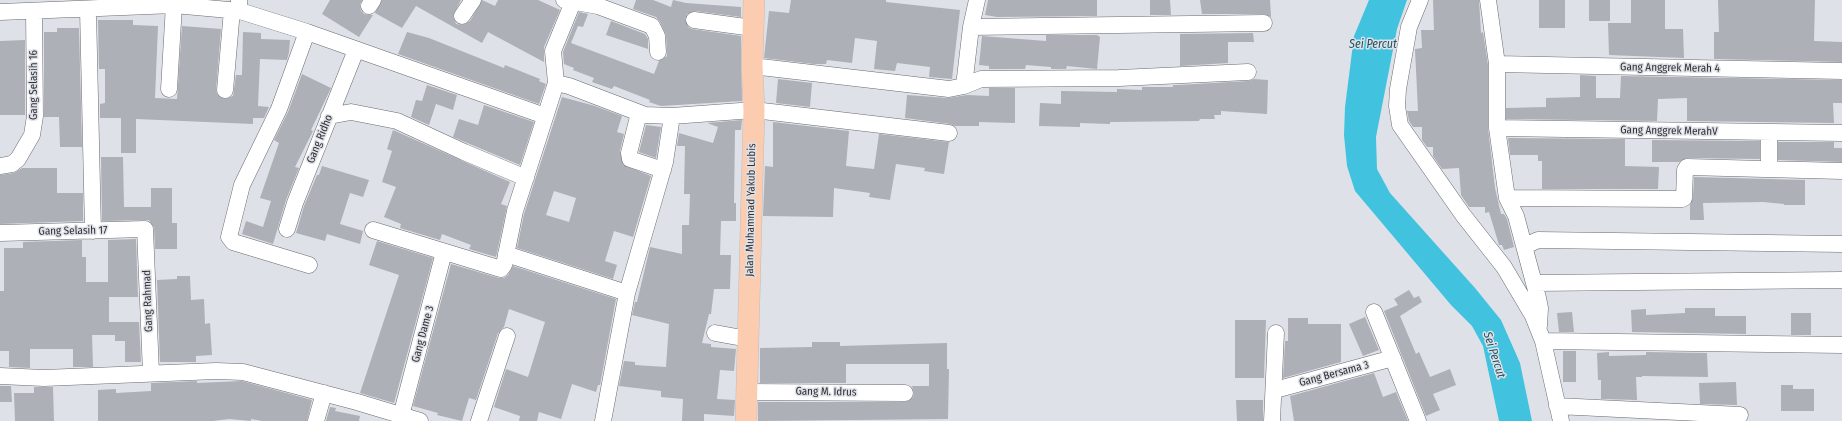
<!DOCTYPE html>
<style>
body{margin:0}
canvas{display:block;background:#dee1e7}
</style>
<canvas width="1842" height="421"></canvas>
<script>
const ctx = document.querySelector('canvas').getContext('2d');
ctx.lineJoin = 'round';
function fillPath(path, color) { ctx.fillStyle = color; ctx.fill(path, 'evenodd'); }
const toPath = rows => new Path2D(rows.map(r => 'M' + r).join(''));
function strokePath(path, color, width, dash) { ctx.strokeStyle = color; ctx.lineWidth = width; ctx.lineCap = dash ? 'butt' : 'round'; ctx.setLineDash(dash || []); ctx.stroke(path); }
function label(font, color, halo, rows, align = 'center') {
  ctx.font = font + ' "Fira Sans Condensed",sans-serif'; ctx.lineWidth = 3; ctx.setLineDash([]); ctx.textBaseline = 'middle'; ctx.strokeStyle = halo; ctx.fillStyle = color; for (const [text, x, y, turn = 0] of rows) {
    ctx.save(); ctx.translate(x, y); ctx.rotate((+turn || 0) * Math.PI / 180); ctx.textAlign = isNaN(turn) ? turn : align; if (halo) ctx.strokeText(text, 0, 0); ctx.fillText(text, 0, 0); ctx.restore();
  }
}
const water = toPath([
 [1369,0,1407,0,1397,29,1376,137,1377,169,1390,193,1475,288,1501,320,1520,363,1532,421,1499,421,1483,346,1472,326,1451,305,1355,191,1347,166,1344,135,1345,107,1354,36]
]);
const building = toPath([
 [330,0,362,0,360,5,361,11,364,14,373,15,359,37,322,14],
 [382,0,461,0,453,16,456,24,462,25,470,21,482,0,495,6,498,0,538,0,560,10,544,47,544,62,488,32,482,43,416,6,402,28,375,13],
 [636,0,653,0,671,7,673,0,686,3,741,7,741,17,695,11,687,14,685,19,688,27,692,29,741,36,742,101,661,106,649,102,650,100,614,86,612,89,592,82,594,78,573,70,574,68,564,64,563,52,579,12,588,14,583,27,578,26,571,43,654,74,659,61,667,56,666,35,660,22,656,17,633,9],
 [791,0,886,0,886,2,960,10,952,79,929,77,930,67,897,63,895,71,874,69,877,41,855,38,852,63,827,60,826,64,814,64,764,58,769,11,789,13],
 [988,0,1097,0,1097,16,997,17,985,15],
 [1150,0,1170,0,1171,15,1150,15],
 [1200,0,1270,0,1271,17,1264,14,1202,14],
 [1433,0,1479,0,1481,33,1483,32,1488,65,1488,128,1495,188,1501,214,1504,214,1507,219,1514,247,1504,250,1502,245,1499,245,1489,212,1485,213,1485,207,1469,207,1461,195,1459,168,1442,169,1433,156,1433,147,1427,147,1422,140,1422,127,1413,127,1409,121,1407,111,1418,111,1415,49,1422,48,1421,30,1434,30],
 [1539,0,1565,0,1565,28,1539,28],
 [1589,0,1610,0,1610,21,1589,21],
 [1631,0,1665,0,1665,29,1683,29,1684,58,1609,55,1608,23,1631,23],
 [1718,0,1815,0,1814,41,1842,42,1842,62,1714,59,1714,32,1719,32],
 [98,20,133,20,133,25,158,26,155,98,177,99,182,26,221,29,216,90,217,94,224,99,233,96,236,75,242,75,243,32,261,33,261,39,290,40,289,52,287,60,260,59,258,106,269,107,264,118,253,118,253,124,136,119,136,153,121,153,121,118,100,118,100,104,105,103,105,69,99,69],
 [611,21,645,34,648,39,648,49,606,35],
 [57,28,79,28,82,147,60,147,59,117,44,117,44,32,57,32],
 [407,32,429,38,504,68,505,65,540,79,539,81,546,84,539,104,398,54],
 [1253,33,1254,42,1228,42,1228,63,1180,66,1180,34],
 [1046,35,1097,35,1100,37,1097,69,1067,66,1066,69,1051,69,1051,67,1026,65,1025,69,989,69,989,66,979,65,982,36,1046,41],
 [25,40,25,115,0,115,0,41],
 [302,74,331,88,311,130,313,131,295,167,299,168,286,200,273,244,242,234,246,221,263,227,271,201,260,198,279,143,274,140,288,112],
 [1580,75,1596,76,1596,98,1620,98,1621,76,1842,80,1842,103,1833,103,1834,123,1687,121,1687,98,1658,99,1657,121,1506,119,1506,108,1546,107,1546,98,1580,97],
 [778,79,812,83,810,107,776,103],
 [1254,79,1268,80,1267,114,1221,111,1221,115,1214,115,1215,119,1200,119,1199,121,1110,122,1110,124,1080,123,1080,127,1039,126,1040,103,1061,104,1061,91,1117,92,1117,89,1142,90,1142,87,1173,87,1173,85,1179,85,1248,81],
 [427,85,457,95,453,110,436,104,429,125,411,117,416,100,422,101],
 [989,88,1015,88,1015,123,979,122,979,126,955,126,950,124,905,118,907,95,948,98,967,95,989,96],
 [562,97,595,106,622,116,617,132,624,134,620,151,623,165,651,176,633,237,614,231,605,261,617,265,613,279,517,248,524,214],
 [554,191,576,198,569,222,546,215],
 [484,105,534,122,520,165,453,137,459,119,478,125],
 [742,120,741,130,735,130,734,203,736,203,736,221,721,221,720,255,731,255,730,289,714,289,711,314,709,314,702,343,711,344,711,347,736,349,734,371,720,370,717,399,735,400,734,416,704,414,704,421,682,421,683,399,661,397,661,391,619,386,624,361,635,362,635,365,666,367,669,324,632,315,635,302,637,302,650,247,682,254,682,225,689,225,690,194,684,194,685,146,677,146,679,133,713,143,718,127,707,123],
 [773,122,849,131,846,166,874,169,879,134,949,142,944,174,924,171,925,168,896,164,890,200,869,197,870,193,834,188,833,217,763,216,765,166,773,167],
 [646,125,661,127,656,158,639,152],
 [393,130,510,182,501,204,507,206,496,257,469,249,471,245,442,234,440,240,400,228,401,224,384,217,396,187,382,182,392,151,387,149],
 [1508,138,1625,139,1625,166,1659,167,1658,189,1542,189,1542,161,1538,161,1538,155,1510,155],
 [1652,140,1760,141,1760,159,1687,158,1679,162,1652,162],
 [1778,142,1834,142,1834,148,1842,148,1842,162,1778,160],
 [101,157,123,157,124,207,151,207,151,188,172,188,172,223,177,223,177,249,155,249,154,228,149,220,102,221],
 [322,166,369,180,363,197,350,193,340,224,363,231,360,244,327,234,325,241,296,233,304,206,317,175,319,175],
 [22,168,57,168,57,193,83,193,83,221,0,224,0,175,14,173],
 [1694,177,1805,180,1805,205,1784,205,1784,204,1763,202,1703,203,1704,220,1690,220,1690,205,1693,198],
 [136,239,138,297,109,297,109,322,139,322,141,362,125,362,125,341,115,341,115,335,92,335,93,367,73,367,73,349,30,349,30,368,9,367,9,351,0,351,0,291,4,291,4,248,23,248,23,242,82,240,82,257,86,257,86,282,108,282,108,240],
 [377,241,433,258,394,403,360,393,399,275,369,265],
 [451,264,499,278,504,278,508,275,513,266,616,299,600,385,598,385,596,392,572,384,561,419,539,412,537,421,519,421,520,416,494,407,506,369,528,377,545,322,509,309,504,327,498,333,476,400,469,398,462,421,437,415,438,413,413,406],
 [177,276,190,276,191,300,204,299,205,324,210,323,212,355,196,356,196,362,160,362,157,280,177,279],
 [1409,290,1414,298,1419,296,1422,302,1400,316,1416,354,1419,352,1430,377,1450,369,1456,385,1433,394,1440,410,1426,416,1384,311,1398,305,1394,299],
 [1685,308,1715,308,1715,316,1746,316,1746,334,1632,332,1631,310,1646,309,1646,315,1685,313],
 [1572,312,1574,332,1559,332,1557,313],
 [1791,313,1811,313,1811,335,1791,335],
 [1365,317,1379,350,1363,356,1349,324],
 [1288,318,1308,318,1308,324,1341,324,1341,362,1283,378,1285,341,1288,341],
 [1235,320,1266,320,1264,378,1235,378],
 [812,342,840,342,840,346,947,343,947,369,949,369,948,419,758,421,758,402,905,402,913,397,914,393,912,386,929,386,929,364,846,364,846,383,760,383,760,348,812,347],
 [1563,351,1576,351,1576,382,1563,382],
 [1609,352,1609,356,1646,355,1646,352,1707,353,1708,377,1642,376,1642,377,1636,377,1637,400,1601,399,1601,380,1598,380,1597,353],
 [1374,373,1383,397,1396,392,1408,421,1294,421,1290,396],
 [197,381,197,383,242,381,312,400,307,421,262,421,251,419,251,421,229,419,213,421,98,421,98,390,116,389,116,393,151,391,151,383],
 [1736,382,1737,405,1700,404,1699,383],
 [1781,385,1793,385,1793,389,1814,389,1814,411,1781,411],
 [0,386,11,386,12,402,0,402],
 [34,387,53,387,54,421,15,421,14,393,34,393],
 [1236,400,1263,400,1263,421,1237,421],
 [330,407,336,408,335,411,360,416,359,421,326,421]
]);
const minor = toPath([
 [564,0,598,6,652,26,657,36,658,52],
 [1420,0,1409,27,1398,89,1397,106,1400,125,1463,215,1504,267,1533,316,1543,341,1561,421],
 [1488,0,1497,64,1497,128,1507,198,1516,216,1538,298,1540,308,1539,326],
 [369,6,373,0],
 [88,10,93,231],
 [240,11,307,32,545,116],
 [0,12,174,5,240,11,239,1],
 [462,16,473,0],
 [694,20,753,28],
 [971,27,1264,23],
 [307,32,279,109,242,185,229,237,233,242,309,265],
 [1497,64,1842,71],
 [752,66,949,89,964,86,981,79,1119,78,1248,72],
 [556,83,569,86,645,115,672,116,754,110,949,133],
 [964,86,971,27,977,0],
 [169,89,174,5],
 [225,90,232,10],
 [639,113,629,153,630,159,663,170],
 [329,116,351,112,397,121,464,152,526,178],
 [1497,128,1842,133],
 [0,166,12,164,18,159,32,135,35,116,34,11],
 [1769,169,1769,133],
 [1507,198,1682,199,1684,198,1685,170,1687,167,1842,171],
 [287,229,295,203,356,50],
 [373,230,501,269,504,265,515,211,556,83,553,51,573,2],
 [0,233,145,229,151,373],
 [1525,246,1538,240,1842,244],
 [506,254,627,293],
 [1534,283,1842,280],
 [1374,312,1418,421],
 [715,333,748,339],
 [1543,341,1842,345],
 [0,376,44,378,216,371,243,372,357,402,420,421],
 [1275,390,1393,358],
 [747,392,905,393],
 [1557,406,1740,415],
 [401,416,444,252],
 [316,421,324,393],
 [479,421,507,336],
 [603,421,627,293,665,162,672,116],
 [1272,421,1276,333]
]);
const major = toPath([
 [746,421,754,110,752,66,754,0]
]);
const streetNames = [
 ["Gang Anggrek Merah 4",1670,68,1],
 ["Gang Selasih 16",34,85,-90],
 ["Gang Anggrek MerahV",1669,131,1],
 ["Gang Ridho",320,139,-68],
 ["Jalan Muhammad Yakub Lubis",751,210,-89],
 ["Gang Selasih 17",73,231,-1],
 ["Gang Rahmad",148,301,-92],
 ["Gang Dame 3",423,334,-75],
 ["Gang Bersama 3",1334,374,-15],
 ["Gang M. Idrus",826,392,1]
];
const waterNames = [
 ["Sei Percut",1373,45],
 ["Sei Percut",1494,355,72]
];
fillPath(water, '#41c3e0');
fillPath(building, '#adb0b6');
strokePath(minor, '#686b70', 17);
strokePath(major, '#bdbdbe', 22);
strokePath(minor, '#fff', 16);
strokePath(major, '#fcccb1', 21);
label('11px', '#303134', '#dee1e7', streetNames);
label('italic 12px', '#1d525f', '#dee1e7', waterNames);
</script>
